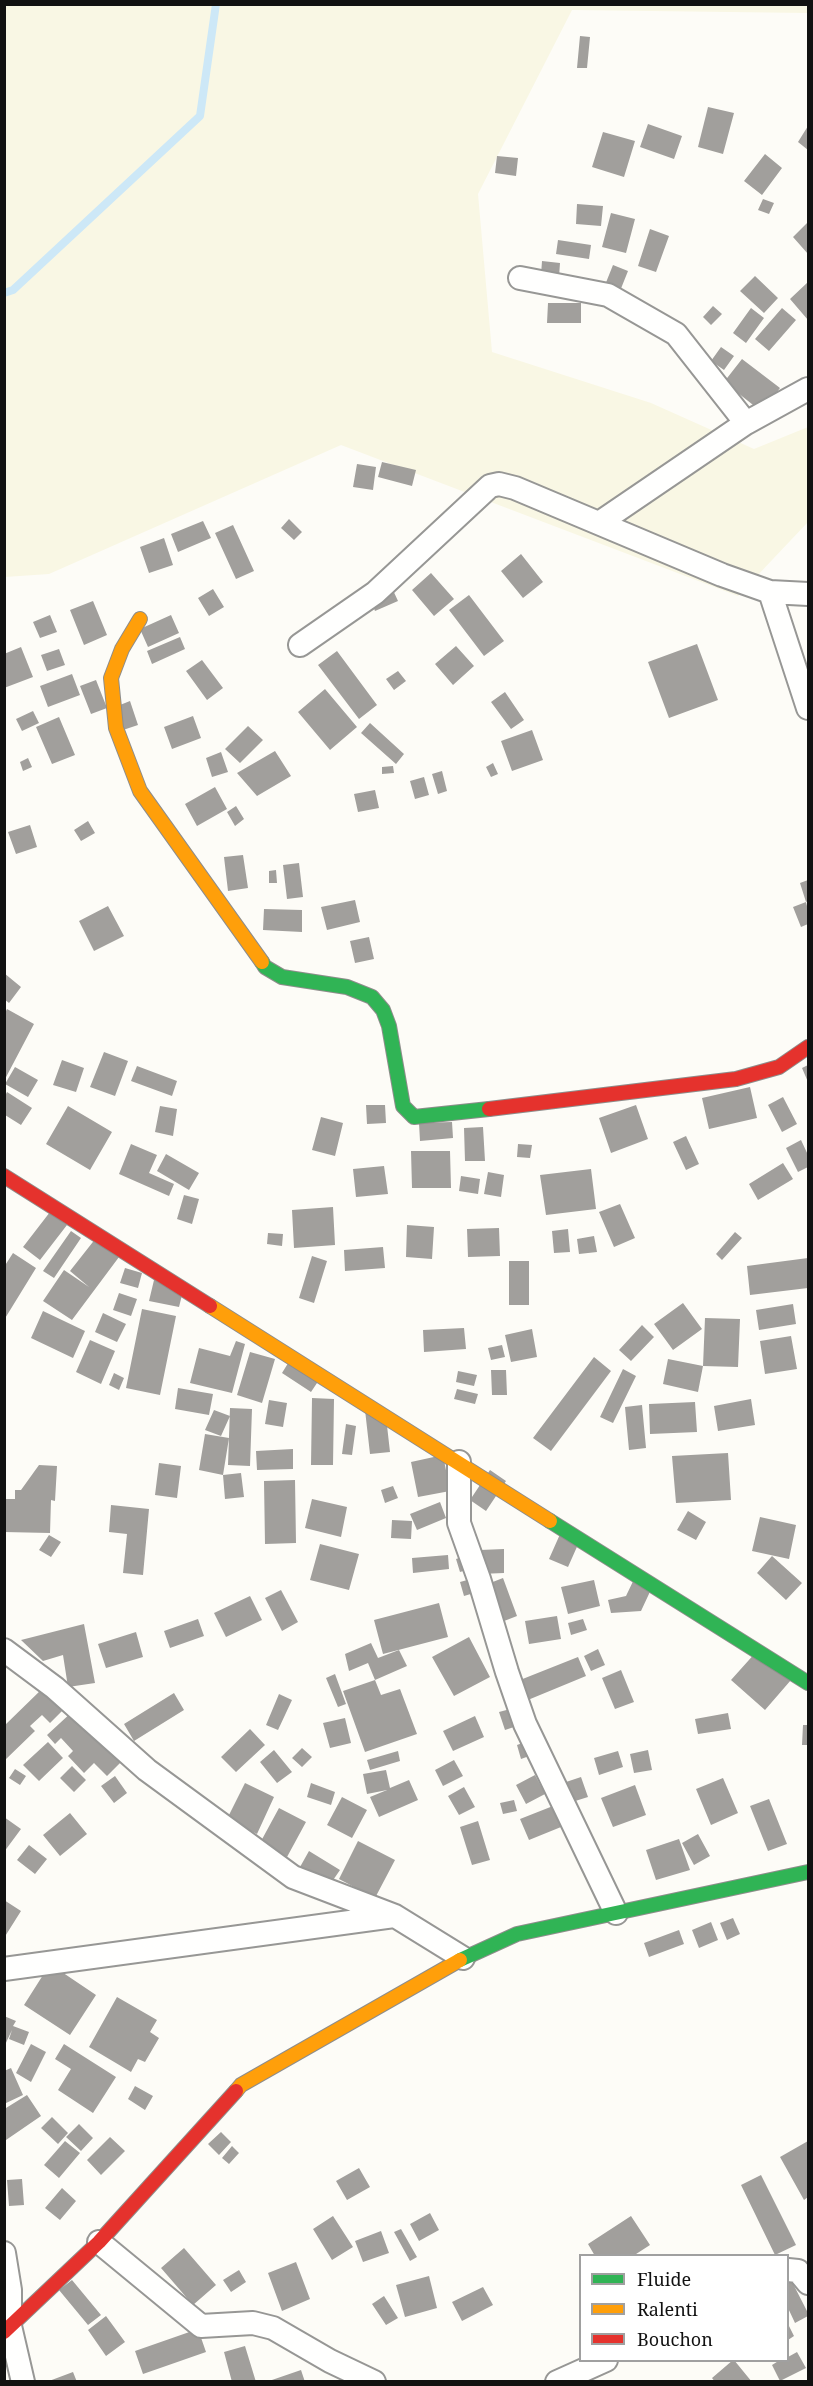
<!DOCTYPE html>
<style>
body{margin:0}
#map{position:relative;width:813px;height:2386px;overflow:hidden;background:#fdfcf7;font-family:"Noto Serif",serif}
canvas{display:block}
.frame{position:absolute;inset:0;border:6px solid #111;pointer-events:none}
.legend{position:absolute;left:579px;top:2254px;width:210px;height:108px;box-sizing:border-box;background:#fff;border:2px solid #a0a0a0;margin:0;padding:8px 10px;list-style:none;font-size:18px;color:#111}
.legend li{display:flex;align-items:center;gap:12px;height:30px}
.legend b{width:30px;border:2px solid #a0a0a0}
</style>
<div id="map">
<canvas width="813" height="2386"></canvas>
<div class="frame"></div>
<ul class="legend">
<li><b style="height:8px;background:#30b455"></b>Fluide</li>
<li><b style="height:8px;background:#ff9f0a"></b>Ralenti</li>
<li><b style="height:8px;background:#e5322d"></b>Bouchon</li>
</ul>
</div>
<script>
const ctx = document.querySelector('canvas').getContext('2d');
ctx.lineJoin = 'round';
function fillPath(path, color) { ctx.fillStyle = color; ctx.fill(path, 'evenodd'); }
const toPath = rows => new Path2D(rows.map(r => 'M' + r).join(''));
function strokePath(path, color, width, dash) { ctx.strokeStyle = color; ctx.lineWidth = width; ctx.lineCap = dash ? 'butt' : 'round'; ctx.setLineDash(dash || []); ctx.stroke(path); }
const farmland = toPath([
 [5,5,808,5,808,13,572,10,478,194,492,352,651,403,754,449,808,427,808,522,738,596,341,445,49,574,5,577]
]);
const stream = toPath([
 [4,293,13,290,200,116,216,4]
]);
const building = toPath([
 [580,36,590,37,587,68,577,68],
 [708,107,734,113,723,154,698,147],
 [648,124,682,136,674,159,640,147],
 [808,126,808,150,798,142],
 [603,132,635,141,624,177,592,167],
 [765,154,782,168,762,195,744,181],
 [497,156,518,158,516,176,495,173],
 [763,199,774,203,769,214,758,210],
 [577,204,603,206,601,226,576,224],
 [611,213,635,219,626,253,602,247],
 [808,222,808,254,793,237],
 [650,229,669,236,656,272,638,266],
 [558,240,591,245,589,259,556,254],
 [542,261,560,263,559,277,541,275],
 [613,265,628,271,620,291,605,285],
 [755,276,778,298,764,313,740,291],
 [808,282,808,320,790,299],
 [548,303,581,303,581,323,547,323],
 [713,306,722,314,711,325,703,317],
 [751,308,764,318,746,343,733,333],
 [782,308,796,320,769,351,755,339],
 [721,347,734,356,724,370,711,361],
 [742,359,780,388,762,412,724,382],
 [382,462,416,470,412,486,378,477],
 [357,464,376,467,373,490,353,487],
 [289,519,302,532,294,540,281,528],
 [203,521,211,538,178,552,171,534],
 [233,525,254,571,236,579,215,533],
 [164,538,173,565,149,573,140,547],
 [521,554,543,582,523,598,501,571],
 [431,573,454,599,434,616,412,590],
 [392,588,398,601,375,611,370,599],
 [213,589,224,607,209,616,198,598],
 [469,595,504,641,484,656,449,610],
 [93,601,107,635,84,645,70,610],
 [50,615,57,632,40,638,33,622],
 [171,615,179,633,148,647,140,629],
 [180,637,185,649,152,664,147,651],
 [697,644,718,700,669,718,648,662],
 [456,646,474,666,453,685,435,664],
 [21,647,33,677,4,688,4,654],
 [59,649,65,665,47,671,41,655],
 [337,651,377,705,359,719,318,665],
 [202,660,223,688,207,700,186,671],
 [398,671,406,681,394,690,386,679],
 [72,674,80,695,48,707,40,686],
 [96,680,107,708,91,714,80,686],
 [325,689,357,727,330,750,298,712],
 [505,692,524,720,511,729,491,702],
 [130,701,138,725,123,730,115,707],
 [33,711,39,723,22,731,16,719],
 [193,716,201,738,172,749,164,727],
 [59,717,75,755,52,764,36,727],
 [370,723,404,754,396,764,361,733],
 [248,726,263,740,240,763,225,749],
 [532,730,543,760,512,771,501,741],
 [275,751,291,776,257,796,237,773],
 [221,752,228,772,212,777,206,758],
 [28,758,32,767,23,771,20,762],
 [493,763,498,774,491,777,486,767],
 [393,766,394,773,382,774,382,767],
 [442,771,447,791,438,794,432,774],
 [424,777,429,795,415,799,410,781],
 [215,787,227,809,197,826,185,804],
 [375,790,379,808,358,812,354,794],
 [236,806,244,819,235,826,227,812],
 [88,821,95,833,81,841,74,830],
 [30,825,37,847,16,854,8,832],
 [243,855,248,888,228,891,224,857],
 [299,863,303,897,287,899,283,865],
 [276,870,277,883,269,883,269,871],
 [808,880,808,901,806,902,800,883],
 [355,900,360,922,327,930,321,907],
 [806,902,808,910,808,924,801,927,793,907],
 [108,906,124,936,94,951,79,921],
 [264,909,302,910,302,932,263,930],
 [369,937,374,959,355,963,350,941],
 [4,973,21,987,9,1003,4,999],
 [7,1009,34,1024,4,1081,4,1015],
 [104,1052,128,1061,115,1096,90,1087],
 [62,1060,84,1068,76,1092,53,1085],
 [808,1065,808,1082,802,1068],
 [137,1066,177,1081,172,1096,131,1081],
 [15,1067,38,1080,28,1097,5,1084],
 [750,1087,757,1118,709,1129,702,1098],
 [7,1092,32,1108,21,1125,5,1115,5,1096],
 [783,1097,797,1124,782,1132,768,1105],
 [366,1105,385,1105,386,1123,367,1124],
 [636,1105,648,1139,611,1153,599,1118],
 [68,1106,112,1132,90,1170,46,1144],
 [160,1106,177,1109,173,1136,155,1132],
 [321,1117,343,1123,335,1156,312,1150],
 [452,1122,453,1138,420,1141,419,1123],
 [483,1127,485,1161,465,1161,464,1128],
 [686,1136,699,1164,686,1170,673,1142],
 [801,1140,808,1155,808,1167,798,1172,786,1148],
 [131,1144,157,1155,149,1173,174,1184,169,1196,119,1174],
 [518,1144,532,1145,530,1158,517,1157],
 [411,1151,450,1151,451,1188,412,1188],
 [166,1154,199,1173,189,1190,157,1171],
 [783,1163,793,1179,758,1200,749,1184],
 [384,1166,388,1194,356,1197,353,1169],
 [591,1169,596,1209,546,1215,540,1175],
 [488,1172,504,1175,501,1197,484,1194],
 [461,1176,480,1179,478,1194,459,1191],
 [184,1195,199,1199,192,1224,177,1219],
 [620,1204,635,1238,614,1247,599,1212],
 [333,1207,335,1245,294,1248,292,1210],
 [50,1212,67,1225,40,1260,23,1247],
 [407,1225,434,1227,432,1259,406,1257],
 [499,1228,500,1256,468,1257,467,1229],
 [568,1229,570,1252,554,1253,552,1231],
 [71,1231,81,1238,54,1278,43,1271],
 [735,1232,742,1238,722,1260,716,1254],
 [268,1233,283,1234,282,1246,267,1244],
 [594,1236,597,1252,579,1254,577,1239],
 [96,1238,119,1257,72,1320,43,1301,64,1270,89,1287,70,1271],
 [383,1247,385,1268,345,1271,344,1250],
 [13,1253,36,1268,4,1320,4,1267],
 [312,1256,327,1261,314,1303,299,1298],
 [808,1258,808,1288,750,1295,747,1266],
 [509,1261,529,1261,529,1305,509,1305],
 [125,1268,142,1273,138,1288,120,1283],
 [154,1280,184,1287,179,1307,149,1301],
 [119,1293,137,1299,131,1316,113,1310],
 [683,1303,702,1329,673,1350,654,1324],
 [793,1304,796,1324,759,1330,756,1310],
 [142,1309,176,1316,160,1395,126,1388],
 [43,1311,85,1331,73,1358,31,1338],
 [103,1313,126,1324,117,1342,95,1332],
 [705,1318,740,1319,738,1367,703,1366],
 [642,1325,654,1337,631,1361,619,1350],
 [464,1328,466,1349,424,1352,423,1330],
 [532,1329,537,1357,511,1362,505,1335],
 [791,1336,797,1369,765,1374,760,1341],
 [90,1340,115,1351,101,1384,76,1372],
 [236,1341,245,1344,232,1393,190,1383,199,1348,230,1356],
 [502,1345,505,1357,491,1360,488,1348],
 [250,1352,275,1359,262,1403,237,1395],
 [594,1357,611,1371,551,1451,533,1438],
 [668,1359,703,1366,698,1392,663,1384],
 [290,1360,319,1380,311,1392,282,1373],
 [623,1369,636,1376,613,1423,600,1417],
 [491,1370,506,1370,507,1395,492,1395],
 [458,1371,477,1375,474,1386,456,1382],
 [114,1373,124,1378,119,1390,109,1385],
 [178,1388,213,1394,209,1415,175,1409],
 [457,1389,478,1394,475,1404,454,1399],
 [312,1398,334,1399,333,1465,311,1465],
 [751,1399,755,1425,718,1431,714,1406],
 [269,1400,287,1403,283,1427,265,1424],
 [695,1402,697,1432,650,1434,649,1404],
 [642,1405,646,1448,629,1450,625,1407],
 [230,1408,252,1409,250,1466,228,1465],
 [385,1408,390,1452,370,1454,365,1410],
 [214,1410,230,1416,221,1436,205,1430],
 [346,1424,356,1426,352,1455,342,1454],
 [205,1434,229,1438,223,1475,199,1470],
 [293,1449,293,1469,257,1470,256,1451],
 [728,1453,731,1500,676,1503,672,1456],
 [443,1455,450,1491,418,1497,411,1462],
 [159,1463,181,1466,177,1498,155,1495],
 [39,1465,57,1466,55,1501,51,1500,50,1533,4,1532,4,1499,15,1499,15,1490,21,1490],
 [490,1470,506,1481,486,1511,470,1500],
 [241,1473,244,1497,225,1499,223,1475],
 [295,1480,296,1543,265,1544,264,1481],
 [393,1486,398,1498,385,1503,381,1490],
 [312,1499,347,1507,341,1537,305,1528],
 [440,1502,446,1518,417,1530,410,1514],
 [111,1505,149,1509,143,1575,123,1573,127,1534,109,1532],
 [688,1511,706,1522,696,1540,677,1530],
 [760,1517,796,1525,789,1559,752,1551],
 [392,1520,412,1521,411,1539,391,1538],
 [561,1532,580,1540,568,1567,549,1559],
 [49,1535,61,1542,51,1557,39,1550],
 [320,1544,359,1554,349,1590,310,1580],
 [504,1549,504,1573,480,1574,480,1550],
 [448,1555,449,1569,413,1573,412,1558],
 [468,1555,473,1568,460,1572,456,1559],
 [772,1556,802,1583,786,1600,757,1573],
 [637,1573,655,1581,641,1611,611,1613,608,1600,626,1596],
 [503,1578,517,1616,499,1623,485,1585],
 [471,1579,474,1593,464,1596,460,1582],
 [594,1580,600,1606,568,1614,561,1587],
 [281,1590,298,1622,282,1631,265,1598],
 [250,1596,262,1620,226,1637,214,1613],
 [439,1603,448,1637,383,1654,374,1620],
 [557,1616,561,1639,529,1644,525,1621],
 [198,1619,204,1636,170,1648,164,1631],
 [583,1619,587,1630,571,1635,568,1623],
 [84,1624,95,1683,68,1687,63,1655,43,1661,21,1640],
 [136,1632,143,1657,106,1668,98,1644],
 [469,1637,490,1677,454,1696,432,1657],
 [371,1643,378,1658,399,1650,407,1666,375,1680,368,1663,349,1671,345,1654],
 [598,1649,605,1665,591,1671,584,1656],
 [757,1651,791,1680,765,1710,731,1680],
 [578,1657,586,1676,523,1702,515,1682],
 [621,1670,634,1702,615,1709,602,1678],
 [335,1674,346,1704,338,1707,326,1678],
 [375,1680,381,1695,400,1689,417,1734,365,1752,343,1691],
 [43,1688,64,1709,50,1723,42,1715,30,1726,35,1731,4,1761,4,1726],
 [174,1693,184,1710,134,1741,124,1724],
 [279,1694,292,1700,278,1730,266,1725],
 [514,1708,520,1725,505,1730,499,1712],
 [73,1711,121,1762,107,1776,94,1763,84,1773,68,1756,73,1751,61,1738,55,1744,47,1735],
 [728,1713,731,1729,698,1734,695,1719],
 [475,1716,484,1737,453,1751,443,1731],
 [345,1718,351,1743,330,1748,323,1723],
 [803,1725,808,1725,808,1745,802,1745],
 [250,1729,265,1745,236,1772,221,1757],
 [528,1741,532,1755,521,1759,517,1745],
 [48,1742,63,1758,39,1781,23,1765],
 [302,1748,312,1757,302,1767,292,1758],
 [274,1750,292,1772,277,1783,260,1762],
 [648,1750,652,1770,634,1773,630,1754],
 [398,1751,400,1761,370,1770,367,1760],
 [618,1751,623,1767,599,1775,594,1758],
 [454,1760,463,1776,443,1786,435,1770],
 [72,1766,86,1780,74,1792,60,1778],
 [15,1769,26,1776,20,1785,9,1778],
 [386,1770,390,1788,409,1780,418,1800,379,1817,370,1797,387,1790,367,1794,363,1774],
 [535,1775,545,1794,526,1804,516,1785],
 [115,1776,127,1793,114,1803,101,1786],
 [581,1777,588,1797,572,1802,566,1782],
 [723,1778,738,1813,711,1825,696,1789],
 [245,1783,274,1797,257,1834,227,1819],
 [311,1783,335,1792,331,1805,307,1797],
 [635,1785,646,1815,613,1827,601,1798],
 [464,1787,475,1807,459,1815,448,1796],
 [342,1797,367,1810,352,1838,327,1825],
 [769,1799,787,1844,768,1851,750,1806],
 [514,1800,517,1811,503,1814,500,1803],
 [553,1806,561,1827,529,1840,520,1819],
 [279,1808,306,1822,287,1857,260,1843],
 [70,1813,87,1834,60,1856,43,1835],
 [4,1817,21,1829,4,1852],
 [478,1821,490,1860,472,1865,460,1827],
 [698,1834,710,1856,694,1865,682,1843],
 [679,1839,690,1870,656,1880,646,1850],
 [358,1841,395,1860,375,1898,339,1879],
 [29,1845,47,1859,35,1874,17,1860],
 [309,1851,340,1870,329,1886,300,1867],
 [4,1900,21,1911,4,1938],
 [733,1918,740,1934,727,1940,720,1923],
 [711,1922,718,1940,699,1948,692,1930],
 [679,1930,684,1944,649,1957,644,1943],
 [50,1964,96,1995,70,2035,24,2005],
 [117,1997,157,2020,150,2032,159,2038,145,2062,138,2059,131,2072,89,2047],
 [4,2016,16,2021,13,2026,29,2032,24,2045,9,2039,12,2030,4,2047],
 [31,2044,46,2052,31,2082,16,2073],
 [64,2044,116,2077,93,2113,58,2090,71,2069,55,2059],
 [11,2068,23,2095,4,2104,4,2071],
 [135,2086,153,2096,145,2110,128,2099],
 [27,2095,41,2116,6,2140,4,2106,6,2108],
 [52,2117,68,2133,58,2144,41,2128],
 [79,2124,93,2138,81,2151,66,2137],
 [221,2132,231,2142,219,2155,208,2144],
 [110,2137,125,2151,101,2175,87,2160],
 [65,2141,80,2153,59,2178,44,2165],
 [808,2141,808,2197,804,2200,780,2157],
 [232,2146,239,2153,229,2164,222,2158],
 [359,2168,370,2187,347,2200,336,2181],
 [761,2175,796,2245,775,2255,741,2185],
 [22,2179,24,2205,9,2206,7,2180],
 [62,2188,76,2201,60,2220,45,2208],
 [430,2213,439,2230,419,2241,410,2224],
 [333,2216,353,2247,332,2260,313,2229],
 [631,2216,650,2245,633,2256,595,2256,588,2244],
 [401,2229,417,2257,410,2261,394,2232],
 [381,2231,389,2253,363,2262,355,2241],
 [184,2248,216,2285,193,2305,161,2268],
 [296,2262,310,2299,282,2311,268,2273],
 [239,2270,246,2282,231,2292,223,2280],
 [788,2274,808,2313,808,2316,795,2323,788,2308],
 [429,2276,437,2308,405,2317,396,2285],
 [72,2280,101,2315,88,2325,59,2290],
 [483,2287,493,2305,462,2321,452,2302],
 [384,2296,398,2318,386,2325,372,2304],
 [106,2316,125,2342,106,2356,88,2330],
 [788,2324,794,2336,788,2340],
 [198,2329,206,2352,143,2374,135,2351],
 [245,2346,256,2382,232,2382,224,2352],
 [797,2352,806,2368,780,2381,772,2365,780,2360,788,2360,788,2357],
 [733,2360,734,2360,752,2382,715,2382,712,2378],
 [301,2370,305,2382,269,2382,269,2381],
 [73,2372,77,2382,49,2382,49,2381]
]);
const street = toPath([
 [520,278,608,295,676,334,746,423],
 [599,523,746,423,808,389],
 [770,592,808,708],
 [300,645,375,593,490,486,499,484,515,488,722,575,770,592,808,594],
 [459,1462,459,1523,479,1579,507,1672,525,1724,616,1913],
 [4,1650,55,1688,147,1770,293,1877,395,1916,463,1958],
 [4,1969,394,1916],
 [99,2242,201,2326,253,2323,273,2328,330,2361,374,2382],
 [4,2253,10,2290,10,2326,23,2382],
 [788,2270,798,2271,808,2283],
 [557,2382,606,2360]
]);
const fast = toPath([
 [262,962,265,967,282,977,347,987,372,997,383,1010,389,1026,403,1106,414,1117,489,1109],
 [550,1521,808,1683],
 [460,1960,517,1934,808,1872]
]);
const slow = toPath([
 [140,619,122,649,111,678,116,728,140,791,262,962],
 [210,1306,550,1521],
 [236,2091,241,2085,460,1960]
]);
const jam = toPath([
 [489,1109,736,1079,779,1067,808,1047],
 [4,1176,210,1306],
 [4,2332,99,2242,236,2091]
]);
fillPath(farmland, '#f9f7e4');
strokePath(stream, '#cde8f7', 8);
fillPath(building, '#a19f9c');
strokePath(street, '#979795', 26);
strokePath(fast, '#8e8d8b', 16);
strokePath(slow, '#8e8d8b', 16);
strokePath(jam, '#8e8d8b', 16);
strokePath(street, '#fffffe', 22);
strokePath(fast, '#30b455', 14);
strokePath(slow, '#ff9f0a', 14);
strokePath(jam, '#e5322d', 14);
</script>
